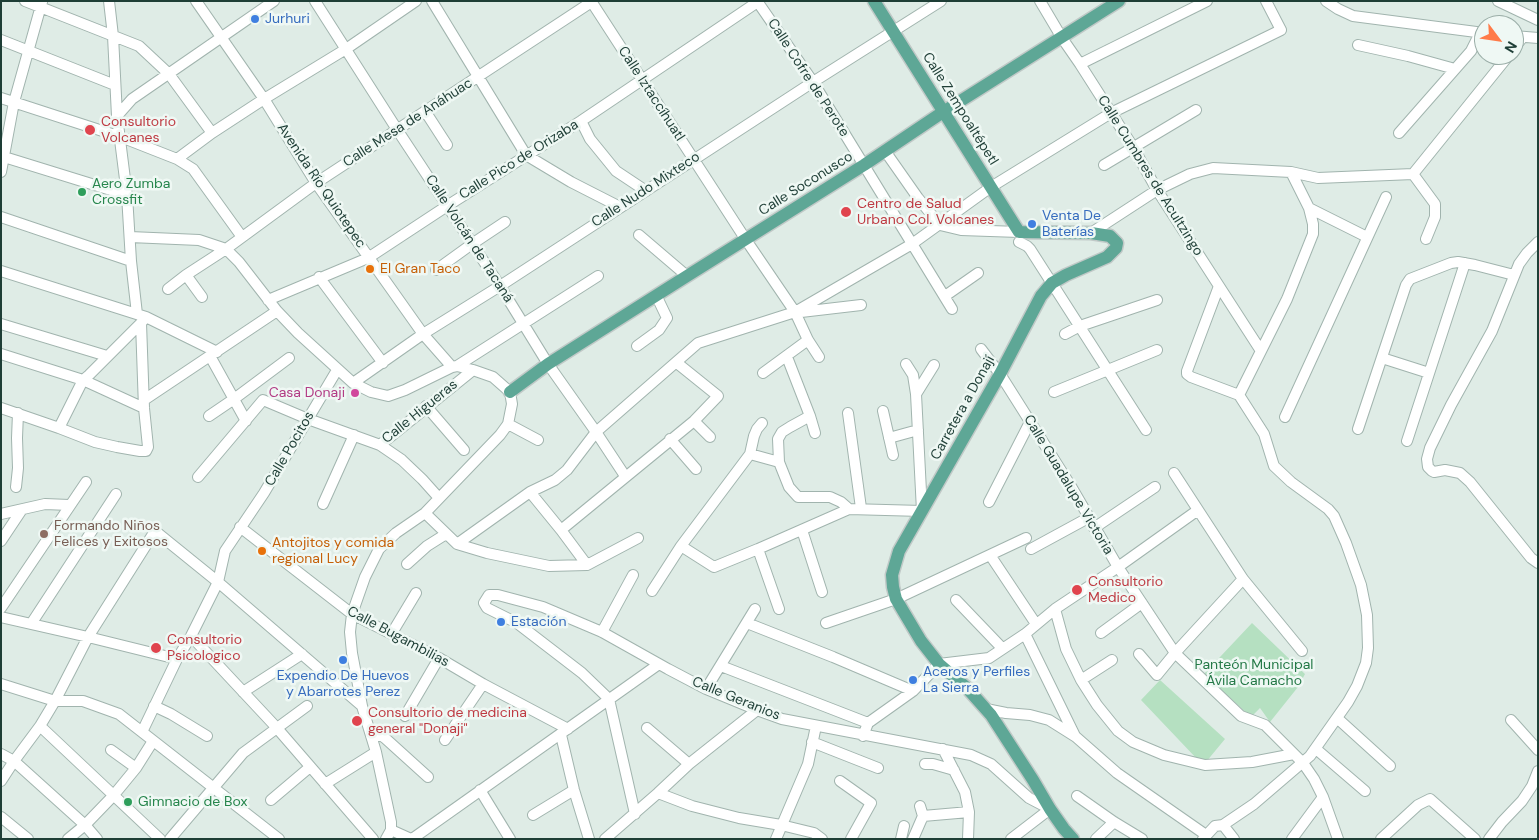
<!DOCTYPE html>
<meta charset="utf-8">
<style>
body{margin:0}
#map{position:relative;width:1539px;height:840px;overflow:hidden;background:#dfece6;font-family:"DM Sans",sans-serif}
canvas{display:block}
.frame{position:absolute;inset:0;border:2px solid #1e3e36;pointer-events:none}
.north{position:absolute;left:1474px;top:15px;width:50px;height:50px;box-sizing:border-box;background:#eff8f4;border:1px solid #9baea8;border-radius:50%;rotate:121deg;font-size:14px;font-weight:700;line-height:20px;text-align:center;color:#1e3e36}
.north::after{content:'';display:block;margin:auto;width:18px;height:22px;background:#ff7b49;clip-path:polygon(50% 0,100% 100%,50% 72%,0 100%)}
</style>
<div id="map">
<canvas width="1539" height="840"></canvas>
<div class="frame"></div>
<div class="north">N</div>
</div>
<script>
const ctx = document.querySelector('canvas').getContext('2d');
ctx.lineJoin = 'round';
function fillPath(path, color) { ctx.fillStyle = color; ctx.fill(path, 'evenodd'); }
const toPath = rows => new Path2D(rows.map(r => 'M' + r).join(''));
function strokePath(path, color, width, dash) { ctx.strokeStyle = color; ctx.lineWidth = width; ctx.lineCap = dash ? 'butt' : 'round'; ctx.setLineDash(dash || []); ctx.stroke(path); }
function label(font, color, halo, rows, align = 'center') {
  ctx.font = font + ' "DM Sans",sans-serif'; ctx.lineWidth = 5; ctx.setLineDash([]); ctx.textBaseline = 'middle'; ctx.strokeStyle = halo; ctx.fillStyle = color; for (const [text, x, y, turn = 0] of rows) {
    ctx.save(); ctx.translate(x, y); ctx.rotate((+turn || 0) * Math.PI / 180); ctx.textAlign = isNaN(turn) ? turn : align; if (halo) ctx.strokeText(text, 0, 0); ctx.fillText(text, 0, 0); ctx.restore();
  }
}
const green = toPath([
 [1252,623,1305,674,1298,687,1270,722,1260,708,1251,717,1204,674],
 [1160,680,1225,739,1206,762,1197,759,1141,700]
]);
const minor = toPath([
 [25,1,139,46,169,74,212,133],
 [109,1,113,36,117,116,127,195,131,261,137,314],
 [196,1,264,99,316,183,423,334,452,367],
 [315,1,398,131,500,286,548,364,596,432,625,476],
 [432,1,526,155,571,182,620,207],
 [591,1,746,240,795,312,808,340,819,357],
 [757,1,813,82,952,309],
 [1040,1,1062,38,1080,64,1133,147,1157,190,1261,351],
 [1326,1,1338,9,1353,16,1484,33],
 [1498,1,1538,20],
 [1514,36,1538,38],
 [1,40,115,85],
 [1358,45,1408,56,1455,69],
 [1514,48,1523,37],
 [1080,64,1207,1],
 [1,98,121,137,177,159,193,169,242,237],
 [425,111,447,145],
 [117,116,132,99,274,1],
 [581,121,590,139,616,171,646,191],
 [1399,133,1471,51,1480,33],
 [885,151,918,198,940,225,961,230,1019,232],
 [1,156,127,195],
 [177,159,212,133,264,99,346,49,416,1],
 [1104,165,1196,110],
 [1,172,14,102,42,2],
 [1413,174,1509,55],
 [1413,174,1435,204,1435,217,1426,239],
 [1309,208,1367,237],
 [1,217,131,261],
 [1091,233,1157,190,1190,174,1213,168,1291,172,1318,178,1413,174],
 [639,235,687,276],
 [130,237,199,240,226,249,239,262,277,311,298,333,353,383,371,392,388,396,405,390,452,367,457,366,473,370,493,377,510,392,512,404,508,424,500,435,425,513,396,533,379,549,365,577,352,614,350,632,352,653,362,706,376,752,391,822,391,830,386,839],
 [1019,242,1027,246,1030,249,1146,430],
 [1538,242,1527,253,1519,264,1492,331,1451,405,1430,448,1427,459,1428,467,1432,471,1434,472,1445,470,1460,473,1470,482,1531,558,1538,563],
 [436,270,472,244,505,222],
 [1,271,146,317,217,352],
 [186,275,202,297],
 [319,277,383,363],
 [1219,286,1187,371,1187,374,1191,377,1239,395,1287,299,1313,234,1313,224,1309,208,1291,172],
 [168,289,186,275,226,249,316,183,593,1],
 [945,296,978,273],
 [268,300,368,258,447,206,581,121,759,1],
 [801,312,861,305],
 [1,324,107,356],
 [1065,334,1080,326,1157,300],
 [637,346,659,330,667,318,656,295],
 [981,349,1000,374,1072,488,1118,567,1175,653,1241,716,1265,725,1303,763,1314,779,1323,797,1338,839],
 [1,354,83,380,144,408],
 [210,356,246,421],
 [787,357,810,416,815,433],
 [1382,358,1429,373],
 [457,366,598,276],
 [763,373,808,340],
 [353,383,423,334,500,286,813,82,941,1],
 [1054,392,1157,350],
 [916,394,934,365],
 [144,400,277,311],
 [426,406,464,450],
 [1,408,59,428,95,442,117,447,140,451,146,451,148,447,144,408,141,323,146,317],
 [883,411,893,455],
 [848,413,861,508],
 [209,416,234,399,289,358],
 [810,416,790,427,782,432,778,439,779,462,789,487,798,497,830,497,841,502,849,509],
 [1285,417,1386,197],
 [694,421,710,437],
 [508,424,538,440],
 [59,428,83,380,89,375,141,323],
 [1358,429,1406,285,1410,279,1451,263,1458,262,1475,265,1514,275],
 [889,438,918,430],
 [670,439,696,469],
 [1407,441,1465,263],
 [380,445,473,370],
 [750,454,779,462],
 [1174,473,1243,579,1302,651],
 [198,477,263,400,308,419,380,445,402,460,422,479,439,498],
 [16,487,18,468,17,438,18,413],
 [530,492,561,530,587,565],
 [989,502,1030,422],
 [323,504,354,435],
 [425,513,457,544,487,553,549,566,587,565,638,538],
 [1,514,45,504,69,505],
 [240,527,352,614,439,658,483,684,568,729],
 [1094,528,1155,487],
 [561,530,694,421,718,396,677,363],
 [802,530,822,592],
 [1,541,21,511],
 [457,544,530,492,555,480,567,470,596,432,698,343,795,312,912,244,991,187,1111,113,1281,30,1266,1],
 [681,546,714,567,758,549,849,509,922,511,916,394,913,375,906,364],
 [758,549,779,609],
 [1031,549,1088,518],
 [990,555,1036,624],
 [407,564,427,546,446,534],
 [652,591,681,546,750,454,754,436,757,429,762,423],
 [956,600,1002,648],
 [1,608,86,482],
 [1055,609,1066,649,1081,680,1097,705,1118,731,1133,742,1164,755,1205,765,1252,762,1294,754],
 [1,617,88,637,177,659],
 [747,623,833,657,913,691],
 [826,623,896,599,1026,538],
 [31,624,116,494],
 [602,632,633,575],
 [392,633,416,593],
 [1101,633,1142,603],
 [1025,634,1075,736],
 [191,636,276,727,373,839],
 [1139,654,1157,675,1175,653,1243,579],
 [721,666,868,723],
 [1081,680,1112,660],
 [1,684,55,701,83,701,119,714,279,839],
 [706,689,755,609],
 [243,692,302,654],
 [154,706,171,714,207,736],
 [986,709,1006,713,1030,715,1049,720,1076,737,1117,773,1206,835],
 [405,716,439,658],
 [1337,718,1390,766],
 [1511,720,1538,750],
 [40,726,160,839],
 [647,728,689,764],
 [142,732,177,659,191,636,218,582,225,551,264,493,337,370],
 [561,735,574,790,589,839],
 [371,736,382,736,386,739,428,777],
 [863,736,868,723,913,691,939,664,989,658,1025,634,1055,609,1118,567,1198,510],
 [445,740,483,684],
 [812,742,878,768],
 [943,749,965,792,969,812,968,839],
 [1316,749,1365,791],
 [111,750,136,768],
 [1,754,14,761,85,825,97,839],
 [925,764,933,764,954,770],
 [1,781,14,761,40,726,55,701,88,637,155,531,218,582,362,706],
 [840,781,871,803,851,839],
 [325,784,376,752],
 [480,790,510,839],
 [658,793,692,806,739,818,781,825,814,833,822,839],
 [1077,796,1114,822,1142,839],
 [271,800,310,767],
 [635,814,609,699,582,673,517,623,487,608,484,603,489,595,498,595,543,607,602,632,668,669,706,689,757,710,782,719,971,755,991,764,1029,798,1050,809,1011,839],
 [533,815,574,790],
 [923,816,969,812],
 [1,817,28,839],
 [1223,825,1234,839],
 [391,830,411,839],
 [68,839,85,825,113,796,136,768,153,741],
 [170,839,243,753,307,706],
 [412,839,659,664],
 [605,839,658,793,689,764,757,710],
 [776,839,808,764,816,726],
 [901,839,904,826],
 [913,839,923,816,920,806],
 [1096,839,1114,822],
 [1203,839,1215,826,1223,825,1254,804,1310,756,1348,702,1357,686,1366,663,1368,648,1367,615,1361,585,1346,543,1334,516,1328,509,1291,482,1274,466,1264,434,1239,395],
 [1292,839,1323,797],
 [1381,839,1418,805,1430,799,1475,839],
 [1489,839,1502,822,1522,801,1532,786,1538,771]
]);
const major = toPath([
 [874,1,1019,232,1091,233,1110,236,1117,243,1116,248,1107,257,1066,275,1052,283,1041,296,1000,374,899,551,892,575,893,587,896,599,921,641,939,664,967,688,991,715,1033,780,1050,809,1064,829,1073,839],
 [510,392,548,364,687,276,864,165,943,112,1119,1]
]);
const markers = [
 [255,19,5,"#3f7fe0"],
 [90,130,6,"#e0444e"],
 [82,192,5,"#2e9e5b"],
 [846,212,6,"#e0444e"],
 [1032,224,5,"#3f7fe0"],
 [370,269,5,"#e8710a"],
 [355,393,5,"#d1479c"],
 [44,534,5,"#8d6e63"],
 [262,551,5,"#e8710a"],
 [1077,590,6,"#e0444e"],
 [501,622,5,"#3f7fe0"],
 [156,648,6,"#e0444e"],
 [343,660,5,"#3f7fe0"],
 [913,680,5,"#3f7fe0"],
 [357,721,6,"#e0444e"],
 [128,802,5,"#2e9e5b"]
];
const shopNames = [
 ["Jurhuri",265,19],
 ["Venta De",1042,216],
 ["Baterías",1042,232],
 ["Estación",511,622],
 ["Aceros y Perfiles",923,672],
 ["La Sierra",923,688],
 ["Expendio De Huevos",343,676,"center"],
 ["y Abarrotes Perez",343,692,"center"]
];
const streetNames = [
 ["Calle Cofre de Perote",808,78,57],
 ["Calle Iztaccíhuatl",651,94,57],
 ["Calle Zempoaltépetl",960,109,58],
 ["Calle Mesa de Anáhuac",408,123,-33],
 ["Calle Pico de Orizaba",519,160,-32],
 ["Calle Cumbres de Acultzingo",1150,176,58],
 ["Calle Soconusco",806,184,-32],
 ["Avenida Río Quiotepec",321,186,56],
 ["Calle Nudo Mixteco",646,190,-33],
 ["Calle Volcán de Tacaná",469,239,57],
 ["Carretera a Donají",963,408,-61],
 ["Calle Higueras",420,412,-39],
 ["Calle Pocitos",290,449,-60],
 ["Calle Guadalupe Victoria",1068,485,59],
 ["Calle Bugambilias",398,637,28],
 ["Calle Geranios",736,699,22]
];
const healthNames = [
 ["Consultorio",101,122],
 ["Volcanes",101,138],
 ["Centro de Salud",857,204],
 ["Urbano Col. Volcanes",857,220],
 ["Consultorio",1088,582],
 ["Medico",1088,598],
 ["Consultorio",167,640],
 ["Psicologico",167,656],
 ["Consultorio de medicina",368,713],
 ["general \"Donaji\"",368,729]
];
const leisureNames = [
 ["Aero Zumba",92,184],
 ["Crossfit",92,200],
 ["Gimnacio de Box",138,802]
];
const foodNames = [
 ["El Gran Taco",380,269],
 ["Antojitos y comida",272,543],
 ["regional Lucy",272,559]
];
const hotelNames = [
 ["Casa Donaji",345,393]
];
const educationNames = [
 ["Formando Niños",54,526],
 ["Felices y Exitosos",54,542]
];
const parkNames = [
 ["Panteón Municipal",1254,665],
 ["Ávila Camacho",1254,681]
];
fillPath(green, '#b5e0c1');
strokePath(minor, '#a1b4ae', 12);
strokePath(major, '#c0c9c7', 15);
strokePath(minor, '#fff', 10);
strokePath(major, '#5ea796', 12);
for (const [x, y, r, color] of markers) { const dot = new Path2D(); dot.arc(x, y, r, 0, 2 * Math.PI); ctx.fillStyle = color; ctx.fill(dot); strokePath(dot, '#eff8f4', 2); }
label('14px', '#366cbe', '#eff8f4', shopNames, 'left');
label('14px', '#1e3e36', '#eff8f4', streetNames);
label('14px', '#be3a42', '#eff8f4', healthNames, 'left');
label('14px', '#27864d', '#eff8f4', leisureNames, 'left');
label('14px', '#c56008', '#eff8f4', foodNames, 'left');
label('14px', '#b23c85', '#eff8f4', hotelNames, 'right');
label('14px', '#785e54', '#eff8f4', educationNames, 'left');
label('14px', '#247947', '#eff8f4', parkNames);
</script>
